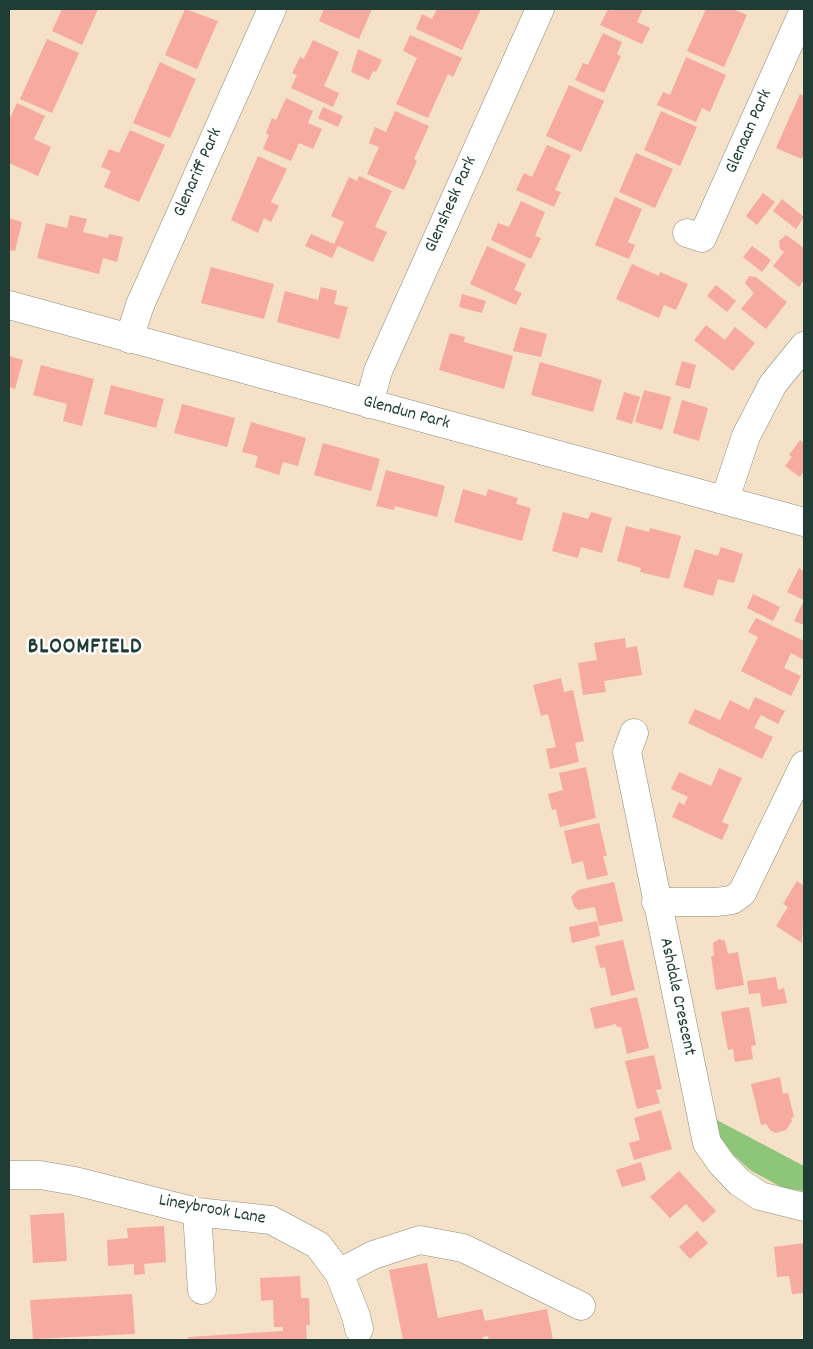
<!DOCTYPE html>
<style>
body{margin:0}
#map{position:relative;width:813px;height:1349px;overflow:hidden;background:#f4e1c7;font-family:Dekko,sans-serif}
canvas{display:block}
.frame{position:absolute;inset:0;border:10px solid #1f3d34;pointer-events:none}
</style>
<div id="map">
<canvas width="813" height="1349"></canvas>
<div class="frame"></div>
</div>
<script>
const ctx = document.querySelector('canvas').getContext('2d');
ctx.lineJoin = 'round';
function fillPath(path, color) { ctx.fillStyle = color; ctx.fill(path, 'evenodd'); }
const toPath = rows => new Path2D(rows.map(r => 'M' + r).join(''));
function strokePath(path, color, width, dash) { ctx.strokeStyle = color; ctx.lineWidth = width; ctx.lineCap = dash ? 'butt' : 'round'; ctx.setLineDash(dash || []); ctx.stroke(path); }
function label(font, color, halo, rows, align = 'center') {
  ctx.font = font + ' Dekko,sans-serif'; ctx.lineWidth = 5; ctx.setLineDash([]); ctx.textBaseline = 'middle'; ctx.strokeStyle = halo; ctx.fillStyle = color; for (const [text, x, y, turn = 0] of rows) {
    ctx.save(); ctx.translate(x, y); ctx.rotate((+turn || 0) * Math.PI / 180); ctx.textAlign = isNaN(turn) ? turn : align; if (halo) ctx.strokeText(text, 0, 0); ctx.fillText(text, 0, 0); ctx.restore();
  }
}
const green = toPath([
 [713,1118,804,1166,804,1191,783,1188,750,1170,721,1143]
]);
const building = toPath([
 [62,9,98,9,82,45,52,31],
 [185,9,218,21,197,69,165,55],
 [324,9,372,9,359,39,319,21],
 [437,9,481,9,462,50,416,29,422,14,432,19],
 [608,9,612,11,614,9,643,9,637,22,650,28,642,44,600,25],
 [706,9,733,9,747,15,724,67,687,51],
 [603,33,622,42,617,54,621,56,604,93,575,80,583,63,588,65],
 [410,35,462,58,453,77,448,74,428,118,396,104,417,58,403,51],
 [47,39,79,53,52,113,20,99],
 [313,40,339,52,324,86,339,93,333,107,291,88,297,75,292,73,300,57,304,59],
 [358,49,382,60,376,72,373,71,369,80,351,72],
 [686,57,726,75,710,112,702,108,696,122,657,105,663,92,670,95],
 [160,62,196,79,170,138,133,123],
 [569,85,604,101,581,152,546,136],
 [800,94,804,96,804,153,802,159,776,148],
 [286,98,313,111,308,123,322,129,313,149,299,143,291,161,263,149,269,135,266,133,272,118,276,120],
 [17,103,45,116,34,139,51,147,38,176,9,163,9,120],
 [323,107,343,116,338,127,318,118],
 [395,111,429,126,414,159,417,161,404,190,367,174,379,147,369,143,375,127,386,132],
 [661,111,697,127,680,166,644,150],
 [130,130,165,145,139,202,104,187,111,171,101,167,109,149,119,153],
 [547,145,571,155,555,190,561,192,554,207,516,190,524,173,532,177],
 [636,153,673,169,655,208,619,192],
 [258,156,287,169,271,202,279,206,271,222,264,218,258,233,231,220],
 [359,176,392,191,375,227,387,232,373,262,338,246,332,258,305,246,311,234,334,244,344,222,331,216,349,177,357,181],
 [763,193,775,202,757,225,746,216],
 [615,197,642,209,628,242,635,245,629,259,595,245],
 [782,199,804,217,796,229,773,211],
 [521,201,545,212,535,236,541,238,531,259,491,240,498,223,509,227],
 [70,215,87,219,83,232,108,238,109,234,123,237,117,262,103,258,99,274,37,258,46,223,67,228],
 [9,218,22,222,15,251,9,250],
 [786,235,804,248,804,280,799,287,773,266,784,252,780,249,779,241],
 [487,246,526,264,514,290,522,293,516,305,470,284],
 [752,246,771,260,762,272,743,257],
 [632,264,659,276,660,272,688,284,676,310,664,305,659,318,616,299],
 [211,267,274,284,264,319,201,303],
 [749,276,756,277,787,302,766,329,741,309,754,293,745,283],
 [716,285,736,301,727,312,707,296],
 [321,287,337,291,334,304,348,307,339,339,277,322,285,291,318,300],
 [462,294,486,301,482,313,459,307],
 [706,325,725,340,735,327,755,343,733,371,694,340],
 [520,327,547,334,541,357,513,351],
 [450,333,465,337,464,342,513,356,504,389,439,370],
 [9,356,23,360,15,389,9,387],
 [682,361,696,365,690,389,675,385],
 [540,362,602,380,593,412,531,395],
 [41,365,94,379,82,426,63,421,67,404,33,395],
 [111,385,164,399,156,428,104,414],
 [644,390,671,397,662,430,635,422],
 [624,392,640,397,632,424,616,419],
 [682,400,708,408,699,441,673,433],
 [182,404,235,418,227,447,174,433],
 [251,422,306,438,298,466,283,462,279,475,255,467,258,456,242,452],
 [800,440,803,442,804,440,804,471,800,477,785,466,792,457,789,455],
 [323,443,380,459,371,491,314,475],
 [386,470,445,486,437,517,395,506,394,510,376,506],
 [463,489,486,496,488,489,518,498,516,504,531,508,522,541,454,522],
 [563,512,588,519,591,512,612,518,602,553,581,547,578,558,552,551],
 [626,526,649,532,650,528,681,536,669,579,640,572,641,568,617,561],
 [721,547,743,554,734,583,718,579,713,596,683,587,695,549,718,556],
 [799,568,804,571,804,625,794,621,804,600,787,592],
 [753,594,780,607,773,621,747,608],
 [756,618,804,641,804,660,791,653,784,668,801,676,791,696,741,671,758,637,748,632],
 [625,638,626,648,637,646,642,675,604,681,606,692,583,695,578,663,597,660,594,643],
 [561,678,564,692,573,690,584,741,575,743,579,762,550,769,546,749,556,747,548,714,541,716,533,685],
 [755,697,785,711,778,724,761,715,754,728,773,737,762,759,688,723,695,709,720,720,730,700,749,710],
 [586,767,596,818,560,827,556,809,552,810,548,794,563,790,559,773],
 [719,768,742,778,722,822,729,825,722,840,672,817,679,802,684,805,688,797,671,789,679,772,711,786],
 [599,823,607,856,603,856,608,875,587,880,583,861,572,864,564,831],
 [797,881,804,886,802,943,776,926,788,907,783,904],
 [614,882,623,921,599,926,595,907,578,910,574,906,571,897,578,890],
 [597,921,600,936,572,943,569,927],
 [719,939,725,941,728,954,738,952,744,985,716,990,711,956,714,956,713,943],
 [623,940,635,990,611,996,605,967,600,968,595,946],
 [776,977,778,990,784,988,787,1003,762,1007,760,993,749,994,747,981],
 [637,997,649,1048,627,1054,621,1027,617,1027,616,1024,595,1029,590,1008],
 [749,1007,756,1045,751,1046,753,1059,735,1062,733,1049,728,1050,721,1012],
 [654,1055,662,1089,656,1090,660,1103,637,1109,625,1061],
 [780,1077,783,1094,788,1093,794,1117,791,1118,792,1121,786,1130,776,1133,771,1131,766,1124,761,1125,751,1084],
 [661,1110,672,1149,634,1160,629,1143,640,1140,634,1118],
 [641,1162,646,1180,622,1187,616,1170],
 [679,1171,716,1211,703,1223,686,1204,670,1218,650,1197],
 [64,1213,67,1261,33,1263,30,1215],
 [164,1226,166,1262,144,1264,145,1274,134,1275,134,1264,108,1266,107,1240,128,1238,127,1228],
 [697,1231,708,1243,690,1259,679,1247],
 [804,1243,804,1293,792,1294,789,1276,777,1277,774,1247],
 [427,1263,438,1318,482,1309,485,1321,547,1309,553,1340,489,1340,488,1336,482,1337,483,1340,403,1340,389,1270],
 [300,1276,301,1298,309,1298,310,1325,306,1325,307,1340,188,1340,188,1337,283,1331,283,1327,274,1327,273,1300,261,1301,260,1278],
 [132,1294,135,1334,33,1339,30,1300]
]);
const minor = toPath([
 [687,233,702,238,804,10],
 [9,305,804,522],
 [129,339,140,305,272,9],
 [369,404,378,371,540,9],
 [725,499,746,436,773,384,804,346],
 [634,733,627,752,707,1143,722,1164,739,1182,760,1196,804,1207],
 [656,902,716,902,732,900,742,893,804,765],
 [9,1175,40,1175,75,1181,197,1212,271,1220,318,1245,339,1273,356,1316,359,1329],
 [197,1212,202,1290],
 [339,1273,373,1255,420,1240,463,1248,581,1306]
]);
const streetNames = [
 ["Glenaan Park",750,132,-66],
 ["Glenariff Park",199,173,-66],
 ["Glenshesk Park",452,205,-66],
 ["Glendun Park",406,414,15],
 ["Ashdale Crescent",676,997,78],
 ["Lineybrook Lane",212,1211,10]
];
const districtNames = [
 ["BLOOMFIELD",85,649]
];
fillPath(green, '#8dc579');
fillPath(building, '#f7aaa0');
strokePath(minor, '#8a8f7e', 29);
strokePath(minor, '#fff', 28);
label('18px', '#1f3d34', '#fff', streetNames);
ctx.letterSpacing = '1px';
label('bold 22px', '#1f3d34', '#fff', districtNames);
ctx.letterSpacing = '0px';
</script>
